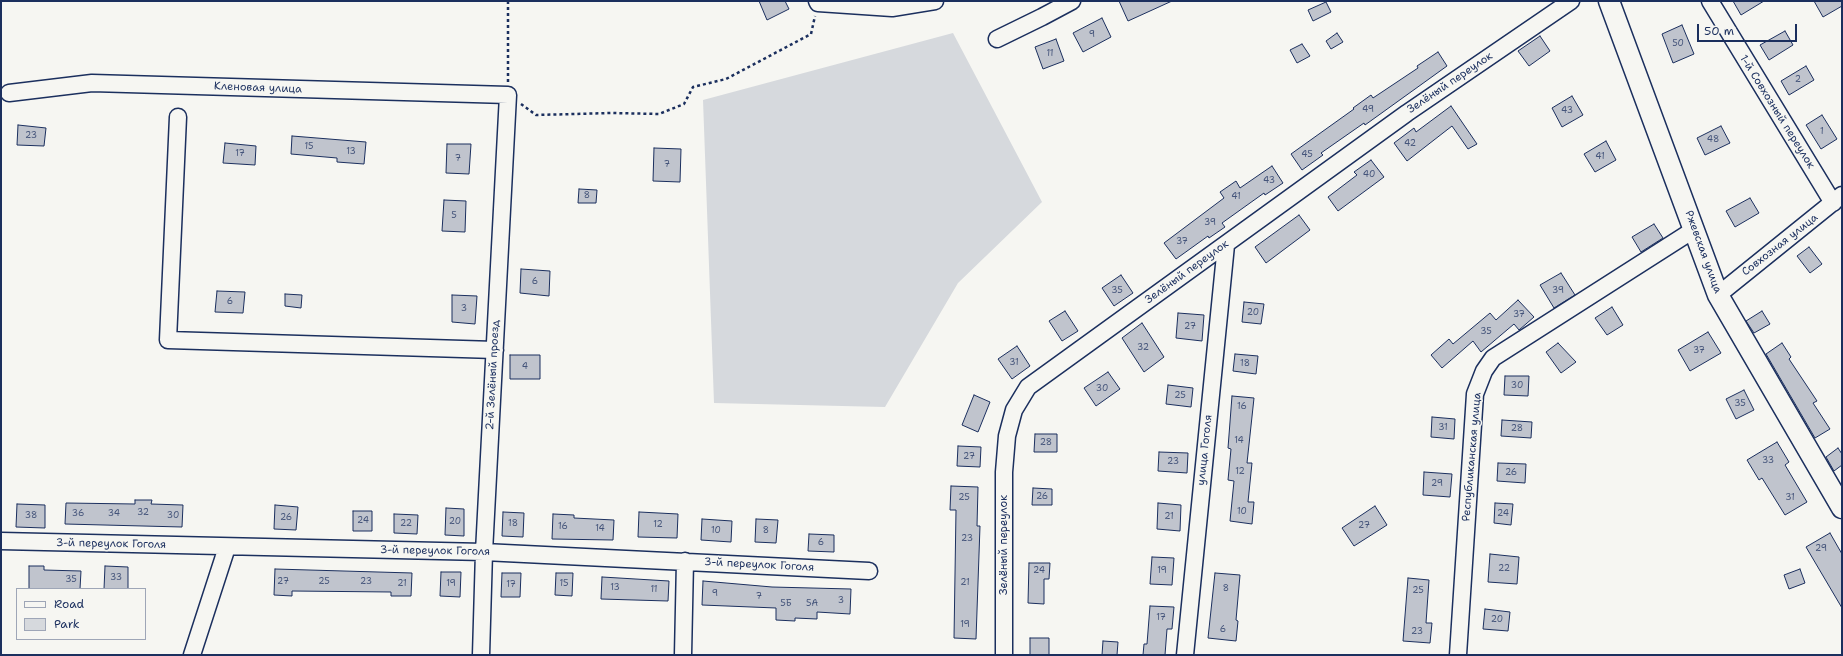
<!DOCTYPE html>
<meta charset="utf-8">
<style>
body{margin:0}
#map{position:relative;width:1843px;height:656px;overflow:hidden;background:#f6f6f2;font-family:"Shantell Sans",sans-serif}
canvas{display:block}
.frame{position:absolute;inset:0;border:2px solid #1b2f5e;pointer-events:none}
.legend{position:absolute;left:16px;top:588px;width:130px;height:52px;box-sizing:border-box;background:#f6f6f2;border:1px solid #9ea6b7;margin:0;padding:5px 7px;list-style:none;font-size:12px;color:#1b2f5e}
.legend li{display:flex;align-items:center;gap:8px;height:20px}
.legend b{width:20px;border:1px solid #9ea6b7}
.scale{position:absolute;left:1697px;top:24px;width:100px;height:18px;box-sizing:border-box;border:2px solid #1b2f5e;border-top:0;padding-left:5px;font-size:12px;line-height:14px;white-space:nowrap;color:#1b2f5e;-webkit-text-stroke:3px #f6f6f2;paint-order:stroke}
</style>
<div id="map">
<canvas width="1843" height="656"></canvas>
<div class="frame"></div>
<ul class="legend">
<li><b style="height:5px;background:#f6f6f2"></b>Road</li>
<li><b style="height:11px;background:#d6d9dd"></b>Park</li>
</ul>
<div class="scale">50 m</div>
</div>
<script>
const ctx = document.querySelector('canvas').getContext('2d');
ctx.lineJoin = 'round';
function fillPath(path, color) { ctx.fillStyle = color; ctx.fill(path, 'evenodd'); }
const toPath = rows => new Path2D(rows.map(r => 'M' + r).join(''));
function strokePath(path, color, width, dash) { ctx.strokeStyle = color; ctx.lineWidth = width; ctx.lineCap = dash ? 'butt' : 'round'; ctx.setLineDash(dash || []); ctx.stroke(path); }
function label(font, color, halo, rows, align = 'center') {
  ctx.font = font + ' "Shantell Sans",sans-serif'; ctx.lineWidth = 3; ctx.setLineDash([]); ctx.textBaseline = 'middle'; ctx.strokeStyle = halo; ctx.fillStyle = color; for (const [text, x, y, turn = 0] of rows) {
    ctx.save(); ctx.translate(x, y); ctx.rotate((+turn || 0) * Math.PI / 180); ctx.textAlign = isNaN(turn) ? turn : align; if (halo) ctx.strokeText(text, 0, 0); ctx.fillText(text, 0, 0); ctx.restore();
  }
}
const green = toPath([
 [953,33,1042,202,958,283,885,407,714,403,703,100]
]);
const building = toPath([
 [759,1,785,1,789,9,767,20,759,1],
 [1119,1,1172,1,1128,21,1119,1],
 [1733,1,1764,1,1741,15,1733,1],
 [1814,1,1842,1,1842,6,1823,17,1814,1],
 [1326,2,1331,12,1313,21,1308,10,1326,2],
 [1102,18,1111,37,1083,52,1073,33,1102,18],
 [1682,25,1694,54,1673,63,1662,34,1682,25],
 [1785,31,1793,45,1769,60,1760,45,1785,31],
 [1337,33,1343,42,1331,49,1326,41,1337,33],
 [1540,36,1550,51,1529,66,1518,51,1540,36],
 [1056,39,1064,61,1043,69,1035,47,1056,39],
 [1302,44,1310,56,1297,63,1290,50,1302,44],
 [1438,52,1447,66,1365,125,1364,123,1321,153,1323,155,1302,170,1291,154,1354,109,1353,108,1371,95,1373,98,1418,68,1417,66,1438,52],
 [1806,66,1814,80,1789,95,1781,81,1806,66],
 [1572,96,1583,115,1562,127,1552,108,1572,96],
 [1451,106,1477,144,1468,149,1452,126,1407,161,1394,143,1414,128,1416,132,1451,106],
 [1822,115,1837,139,1821,149,1806,125,1822,115],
 [18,125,46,128,44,146,17,145,18,125],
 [1721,126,1730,143,1705,155,1697,138,1721,126],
 [292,136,366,142,364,164,337,162,337,158,291,154,292,136],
 [1606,141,1616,160,1595,172,1584,154,1606,141],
 [225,143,256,146,255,165,223,163,225,143],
 [447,144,471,144,469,174,446,173,447,144],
 [654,148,681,149,680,182,653,181,654,148],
 [1371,160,1384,177,1338,211,1328,197,1357,175,1354,172,1371,160],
 [1272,166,1283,183,1265,195,1264,193,1222,223,1225,227,1209,238,1208,236,1176,259,1164,243,1224,198,1220,192,1236,181,1240,188,1272,166],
 [579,189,597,190,596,203,578,203,579,189],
 [1750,198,1759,213,1735,227,1726,211,1750,198],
 [444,200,466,201,465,232,442,231,444,200],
 [1299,215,1310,230,1266,263,1255,247,1299,215],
 [1654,224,1663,238,1641,252,1632,237,1654,224],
 [1809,247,1822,264,1810,273,1797,256,1809,247],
 [521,269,550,271,549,296,520,293,521,269],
 [1561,273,1575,295,1554,308,1540,285,1561,273],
 [1121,275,1133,293,1114,306,1102,288,1121,275],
 [217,291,245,292,243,313,215,312,217,291],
 [285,294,302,295,301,308,285,306,285,294],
 [452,295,477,296,475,324,452,322,452,295],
 [1518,300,1534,317,1519,330,1514,324,1481,352,1473,341,1442,368,1431,355,1449,339,1453,344,1490,313,1496,320,1518,300],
 [1244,302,1264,304,1261,324,1242,322,1244,302],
 [1612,307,1623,325,1607,335,1595,318,1612,307],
 [1065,311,1078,331,1062,341,1049,321,1065,311],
 [1762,311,1770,324,1754,333,1746,321,1762,311],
 [1178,313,1204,315,1202,341,1176,338,1178,313],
 [1142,323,1164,357,1144,372,1122,338,1142,323],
 [1708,332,1721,353,1690,371,1678,350,1708,332],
 [1558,343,1576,362,1561,373,1546,352,1558,343],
 [1782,343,1791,357,1789,359,1817,401,1813,403,1830,429,1815,438,1766,354,1782,343],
 [1017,346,1030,366,1012,379,998,359,1017,346],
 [1235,354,1258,356,1256,374,1233,371,1235,354],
 [510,355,540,355,540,379,510,379,510,355],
 [1108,372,1120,389,1096,406,1084,388,1108,372],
 [1505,376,1529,376,1528,396,1504,395,1505,376],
 [1168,385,1193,388,1191,407,1166,404,1168,385],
 [1744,390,1754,410,1736,419,1726,399,1744,390],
 [974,395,990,402,978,432,962,425,974,395],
 [1232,396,1254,398,1247,463,1252,463,1248,502,1254,502,1252,524,1230,521,1234,481,1228,480,1231,449,1228,448,1232,396],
 [1432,417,1455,419,1454,439,1431,437,1432,417],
 [1502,420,1532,422,1531,438,1501,436,1502,420],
 [1035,434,1057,434,1057,452,1034,452,1035,434],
 [1777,442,1789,462,1785,465,1807,502,1785,515,1762,478,1759,480,1747,460,1777,442],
 [958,446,981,447,980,467,957,466,958,446],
 [1838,448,1842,454,1842,465,1834,471,1826,457,1838,448],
 [1159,452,1188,453,1187,473,1158,471,1159,452],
 [1498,463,1526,464,1525,483,1497,481,1498,463],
 [1424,472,1452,474,1450,497,1423,495,1424,472],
 [951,486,978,487,977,526,980,526,976,639,954,638,956,510,950,510,951,486],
 [1033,488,1052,489,1052,505,1032,505,1033,488],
 [135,500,152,500,151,504,183,505,182,527,65,524,66,503,135,504,135,500],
 [1158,503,1181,505,1180,531,1157,529,1158,503],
 [1495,503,1513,504,1511,525,1494,523,1495,503],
 [17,504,45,505,45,528,16,527,17,504],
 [275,505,298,507,296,530,274,529,275,505],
 [1375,506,1387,525,1354,546,1342,528,1375,506],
 [446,508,464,509,464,536,445,535,446,508],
 [353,511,372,511,372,531,353,531,353,511],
 [503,512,524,513,523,537,502,536,503,512],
 [639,512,678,514,677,538,638,537,639,512],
 [394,514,418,515,417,534,394,533,394,514],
 [553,514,574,515,574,518,614,520,613,540,552,539,553,514],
 [702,519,732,521,731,542,701,540,702,519],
 [756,519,778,520,776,543,755,542,756,519],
 [1830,533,1842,554,1842,608,1806,547,1830,533],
 [809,534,834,535,834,552,808,551,809,534],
 [1490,554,1519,557,1517,584,1488,582,1490,554],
 [1152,557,1174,558,1172,585,1150,584,1152,557],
 [1029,563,1050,563,1049,579,1044,579,1044,604,1028,603,1029,563],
 [29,566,44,566,44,570,81,571,80,589,29,589,29,566],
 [105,566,128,567,128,589,104,589,105,566],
 [275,569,412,573,411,596,391,596,391,592,292,591,292,596,274,595,275,569],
 [1800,569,1805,583,1789,589,1784,575,1800,569],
 [441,572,461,572,460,597,440,596,441,572],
 [502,573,521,573,520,597,501,597,502,573],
 [556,573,573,573,572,596,555,595,556,573],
 [1215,573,1240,575,1236,620,1238,621,1236,641,1208,638,1215,573],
 [602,577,669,581,668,601,601,599,602,577],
 [1408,578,1429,580,1426,623,1432,623,1430,643,1403,641,1408,578],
 [703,581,772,587,851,589,850,614,817,612,817,619,795,618,795,621,776,620,776,608,702,605,703,581],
 [1150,606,1174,607,1172,629,1167,629,1165,655,1143,655,1144,644,1147,644,1150,606],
 [1485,609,1510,612,1508,631,1483,629,1485,609],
 [1030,638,1049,638,1049,655,1030,655,1030,638],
 [1103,641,1118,642,1117,655,1102,655,1103,641]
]);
const path = toPath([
 [508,1,508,82],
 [521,104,536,115,612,113,659,114,684,104,693,87,726,79,811,34,815,16]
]);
const minor = toPath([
 [817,1,818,3,892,8,935,1],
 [1710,1,1833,203],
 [997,39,1042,17,1072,1],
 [9,93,92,83,508,95,484,552,481,655],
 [178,117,168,340,495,350],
 [1718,295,1842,195],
 [1,541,484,552,869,571],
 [192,655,227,547],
 [683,655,685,561],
 [1004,655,1004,472,1007,436,1014,410,1028,387,1407,113,1571,1],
 [1185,655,1226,245],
 [1458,655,1475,394,1484,371,1493,358,1695,229]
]);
const major = toPath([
 [1609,1,1718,295,1842,508]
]);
const numberNames = [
 ["9",1092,35],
 ["50",1678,44],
 ["11",1050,54],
 ["2",1798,80],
 ["49",1368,110],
 ["43",1567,111],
 ["1",1822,132],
 ["23",31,136],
 ["48",1713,140],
 ["42",1410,144],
 ["15",309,147],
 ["13",351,152],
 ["17",240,154],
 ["45",1307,155],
 ["41",1600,157],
 ["7",458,159],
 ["7",667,165],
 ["40",1369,175],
 ["43",1269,181],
 ["8",587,196],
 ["41",1236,197],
 ["5",454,216],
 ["39",1210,223],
 ["37",1182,242],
 ["6",535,282],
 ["35",1117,291],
 ["39",1558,291],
 ["6",230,302],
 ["3",464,309],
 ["20",1253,313],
 ["37",1519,315],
 ["27",1190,327],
 ["35",1486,332],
 ["32",1143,348],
 ["37",1699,351],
 ["31",1014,363],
 ["18",1245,364],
 ["4",525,367],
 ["30",1517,386],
 ["30",1102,389],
 ["25",1180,396],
 ["35",1740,404],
 ["16",1242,407],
 ["31",1443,428],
 ["28",1517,429],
 ["14",1239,441],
 ["28",1046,443],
 ["27",969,457],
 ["33",1768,461],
 ["23",1173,462],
 ["12",1240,472],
 ["26",1511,473],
 ["29",1437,484],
 ["26",1042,497],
 ["25",964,498],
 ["31",1790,498],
 ["10",1242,512],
 ["32",143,513],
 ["36",78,514],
 ["34",114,514],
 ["24",1503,514],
 ["38",31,516],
 ["30",173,516],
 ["21",1169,517],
 ["26",286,518],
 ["24",363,521],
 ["20",455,522],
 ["22",406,524],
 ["18",513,524],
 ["12",658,525],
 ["27",1364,526],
 ["16",563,527],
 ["14",600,529],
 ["10",716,531],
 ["8",766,531],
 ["23",967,539],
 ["6",821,543],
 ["29",1821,549],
 ["22",1504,569],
 ["24",1039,571],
 ["19",1162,571],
 ["33",116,578],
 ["35",71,580],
 ["27",283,582],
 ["25",324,582],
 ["23",366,582],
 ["21",965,583],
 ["21",402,584],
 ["19",451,584],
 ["15",564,584],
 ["17",511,585],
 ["13",615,588],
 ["8",1226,589],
 ["11",654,590],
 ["25",1418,591],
 ["9",715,594],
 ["7",759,597],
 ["3",841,601],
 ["5Б",786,604],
 ["5А",812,604],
 ["17",1161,618],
 ["20",1497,620],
 ["19",965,625],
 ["6",1223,630],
 ["23",1417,632]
];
const streetNames = [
 ["Зелёный переулок",1450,83,-34],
 ["Кленовая улица",258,88,2],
 ["1-й Совхозный переулок",1777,112,58],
 ["Совхозная улица",1780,245,-38],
 ["Ржевская улица",1703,252,70],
 ["Зелёный переулок",1187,272,-36],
 ["2-й Зелёный проезд",493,375,-87],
 ["улица Гоголя",1205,450,-84],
 ["Республиканская улица",1472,457,-85],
 ["3-й переулок Гоголя",111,544,1],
 ["Зелёный переулок",1004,545,-90],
 ["3-й переулок Гоголя",435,551,1],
 ["3-й переулок Гоголя",759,565,3]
];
fillPath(green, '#d6d9dd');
fillPath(building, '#c0c4cd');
strokePath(building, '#1b2f5e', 1);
strokePath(minor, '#1b2f5e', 19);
strokePath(major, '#1b2f5e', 23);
strokePath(path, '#1b2f5e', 2.5, [3, 3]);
strokePath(minor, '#f6f6f2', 16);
strokePath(major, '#f6f6f2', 20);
label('9px', '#44547a', null, numberNames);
label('11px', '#1b2f5e', '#f6f6f2', streetNames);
</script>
